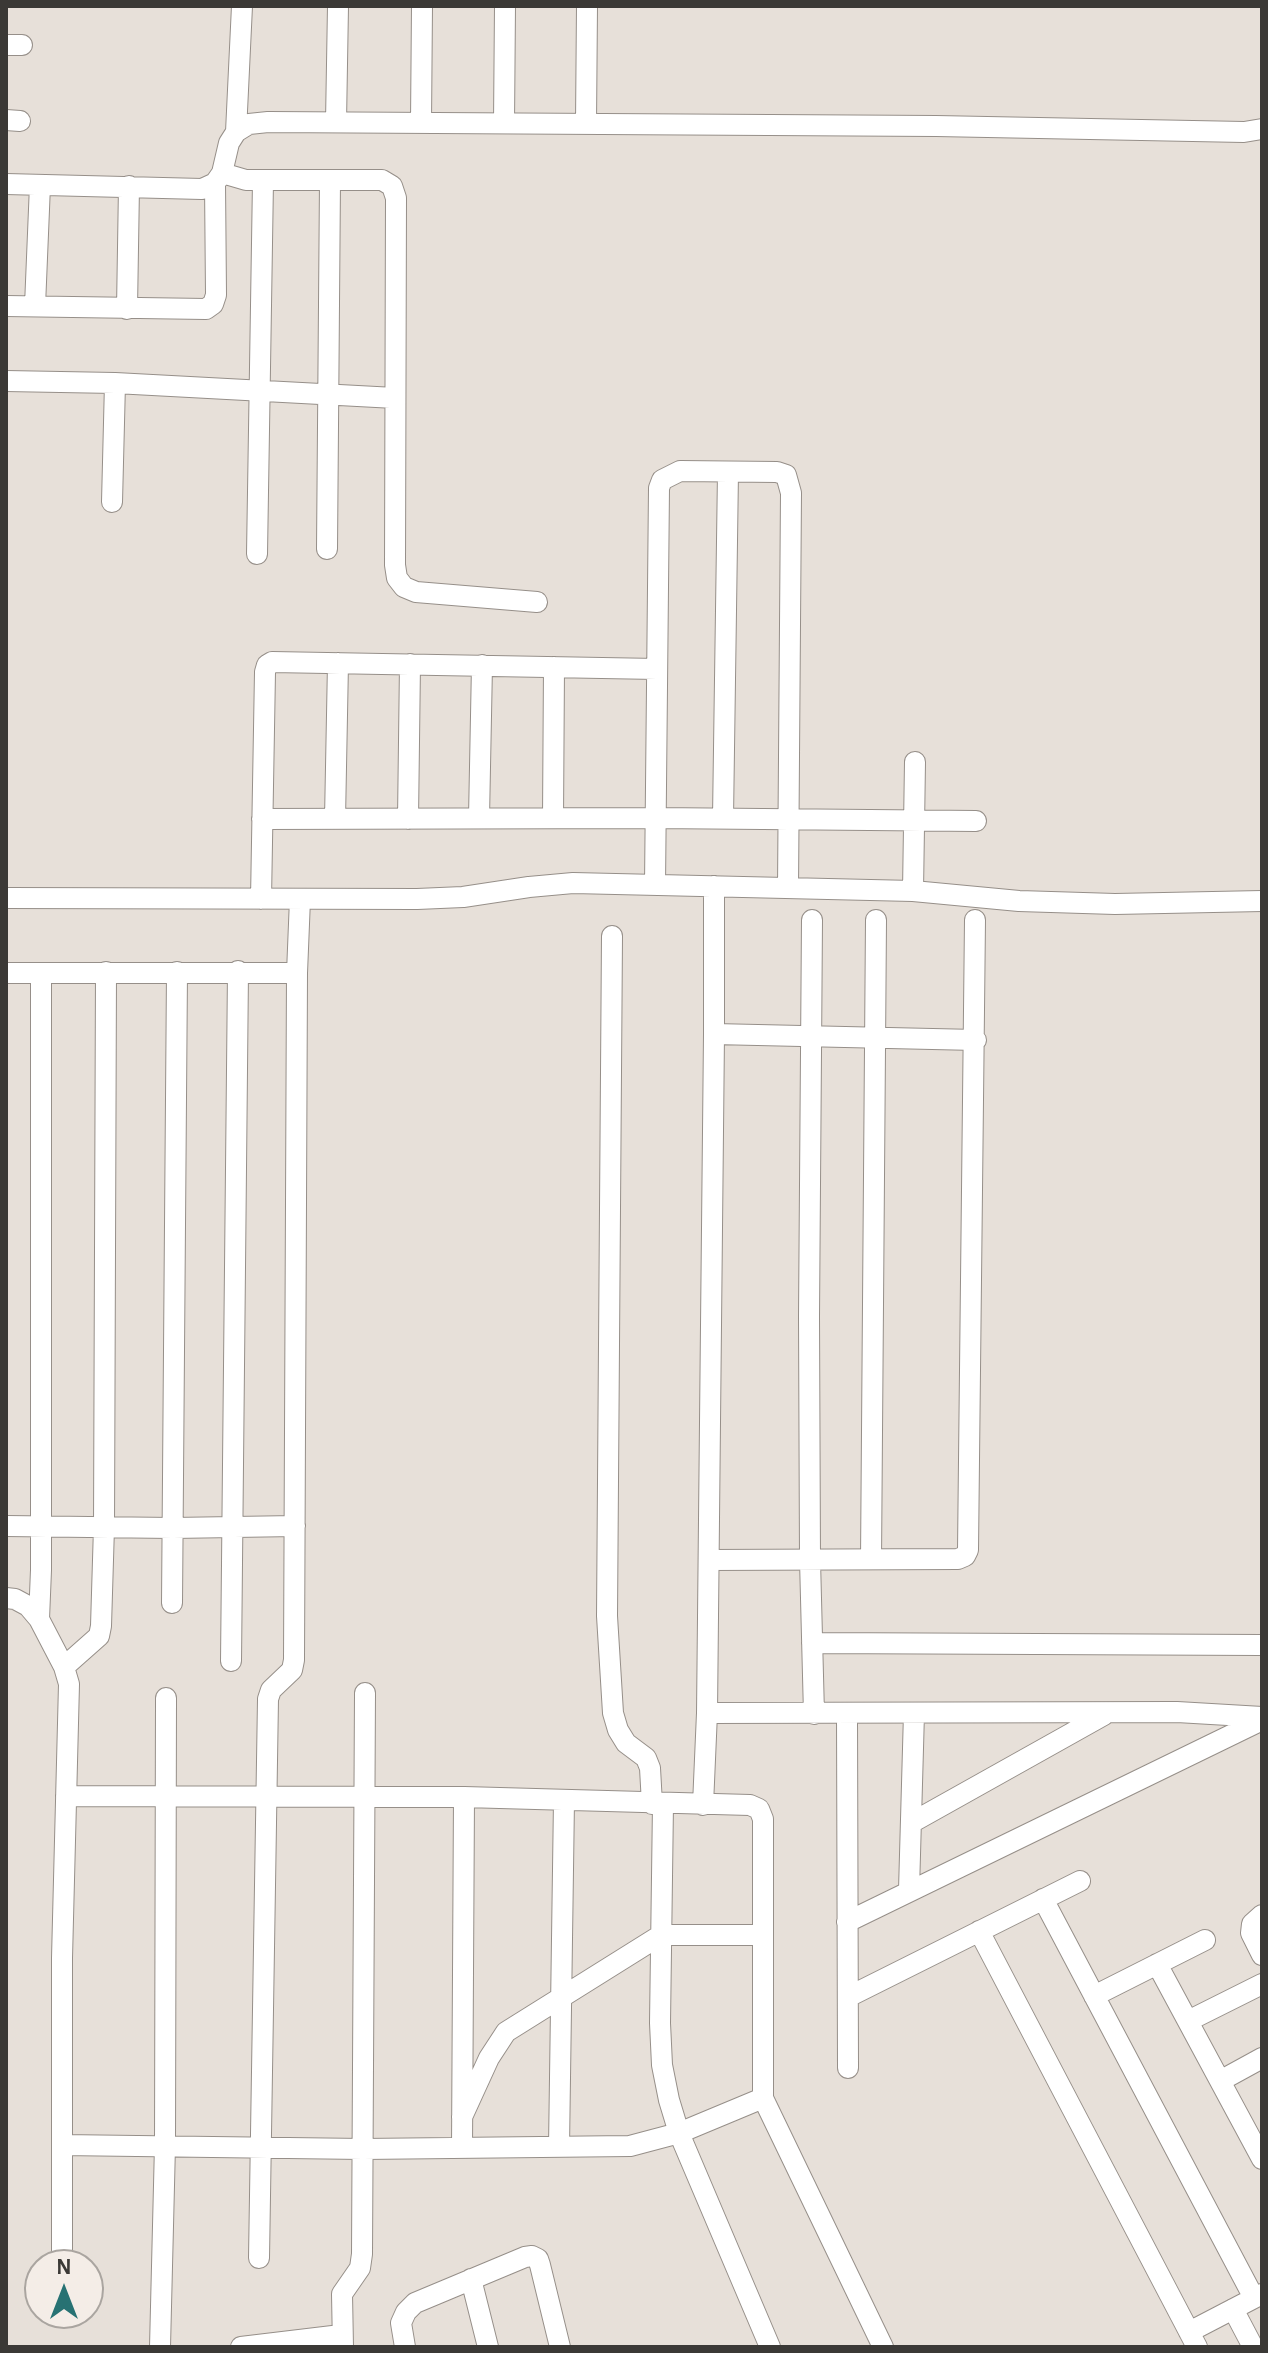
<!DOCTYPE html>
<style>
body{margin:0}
#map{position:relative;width:1268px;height:2353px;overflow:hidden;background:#e7e0d9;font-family:"Alegreya Sans",sans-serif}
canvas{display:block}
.frame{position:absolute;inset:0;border:8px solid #3b3936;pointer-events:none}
.north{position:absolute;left:24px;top:2249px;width:80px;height:80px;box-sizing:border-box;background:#f4ede7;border:2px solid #aaa5a0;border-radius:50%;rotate:0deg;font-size:22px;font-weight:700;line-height:32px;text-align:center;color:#3b3936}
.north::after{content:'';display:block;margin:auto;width:28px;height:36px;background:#277273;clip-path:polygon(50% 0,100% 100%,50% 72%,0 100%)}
</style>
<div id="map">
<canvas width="1268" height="2353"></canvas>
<div class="frame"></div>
<div class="north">N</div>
</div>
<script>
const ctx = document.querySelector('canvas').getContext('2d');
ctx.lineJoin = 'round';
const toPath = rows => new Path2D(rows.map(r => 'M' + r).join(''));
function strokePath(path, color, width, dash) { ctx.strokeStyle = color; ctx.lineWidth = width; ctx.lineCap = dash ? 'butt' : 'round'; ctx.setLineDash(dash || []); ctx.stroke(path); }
const minor = toPath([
 [6,45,22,45],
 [6,120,20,121],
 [336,122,338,6],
 [421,122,422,6],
 [504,123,505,6],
 [586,123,587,6],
 [236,132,242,6],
 [222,173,246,180,382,180,392,186,396,198,395,565,397,578,404,587,416,592,537,602],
 [6,184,202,189,215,183,222,173,229,143,236,132,249,124,268,122,936,126,1244,132,1262,129],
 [6,306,206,309,213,304,216,295,215,183],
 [35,306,40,185],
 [127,309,129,186],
 [6,381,115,383,395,398],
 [112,502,115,383],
 [327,549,330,181],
 [257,554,263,181],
 [479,818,482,665],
 [553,818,554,667],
 [723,818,728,472],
 [262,819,656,818,976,821],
 [335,819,338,663],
 [408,819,410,664],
 [655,885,659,488,662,480,680,471,777,472,786,475,791,493,788,888],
 [714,886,714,1034,976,1040],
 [913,891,915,762],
 [6,898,417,899,463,897,529,887,573,883,913,891,1019,901,1115,904,1262,901],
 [261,899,265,672,267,665,272,662,657,669],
 [812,920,809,1316,810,1560,814,1714],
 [612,936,607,1616,613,1713,618,1730,626,1743,646,1758,650,1768,652,1804],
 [6,973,297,973],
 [6,1526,173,1528,295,1526],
 [871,1559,876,920],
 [709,1560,958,1559,965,1556,968,1550,975,920],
 [6,1598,15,1599,28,1606,39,1619,64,1667,69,1684,62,1958,62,2265],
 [172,1603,177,972],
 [39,1619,41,1570,41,973],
 [812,1643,1262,1645],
 [231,1661,238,971],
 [64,1667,99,1636,101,1626,104,1527,106,972],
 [707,1713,1177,1712,1262,1717],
 [847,1714,848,2068],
 [66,1796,464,1797,750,1805,759,1809,763,1819,763,2098,883,2347],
 [663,1804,660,2023,662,2065,669,2100,679,2133,770,2347],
 [703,1805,707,1713,714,1034],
 [911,1823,1104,1715],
 [909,1890,914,1713],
 [1043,1899,1254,2298],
 [1262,1915,1252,1924,1251,1933,1262,1955],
 [847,1922,1262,1720],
 [979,1931,1197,2347],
 [1157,1964,1262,2159],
 [1094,1996,1205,1940],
 [848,1997,1080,1881],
 [1188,2021,1262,1984],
 [1220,2081,1262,2058],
 [462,2117,489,2058,506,2032,661,1935,762,1935],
 [62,2145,363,2149,630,2146,679,2133,763,2098],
 [559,2147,564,1800],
 [462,2148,464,1797],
 [259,2258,268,1699,271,1690,292,1670,294,1660,297,973,300,899],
 [471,2279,488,2347],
 [1233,2309,1253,2347],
 [62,2313,62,2316],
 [1189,2332,1262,2294],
 [160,2347,165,2145,166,1698],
 [241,2347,341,2335],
 [343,2347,342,2294,360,2268,362,2254,365,1693],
 [405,2347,401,2323,406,2312,415,2303,525,2257,532,2256,538,2259,540,2265,560,2347]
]);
strokePath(minor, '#968f89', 22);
strokePath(minor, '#fff', 20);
</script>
